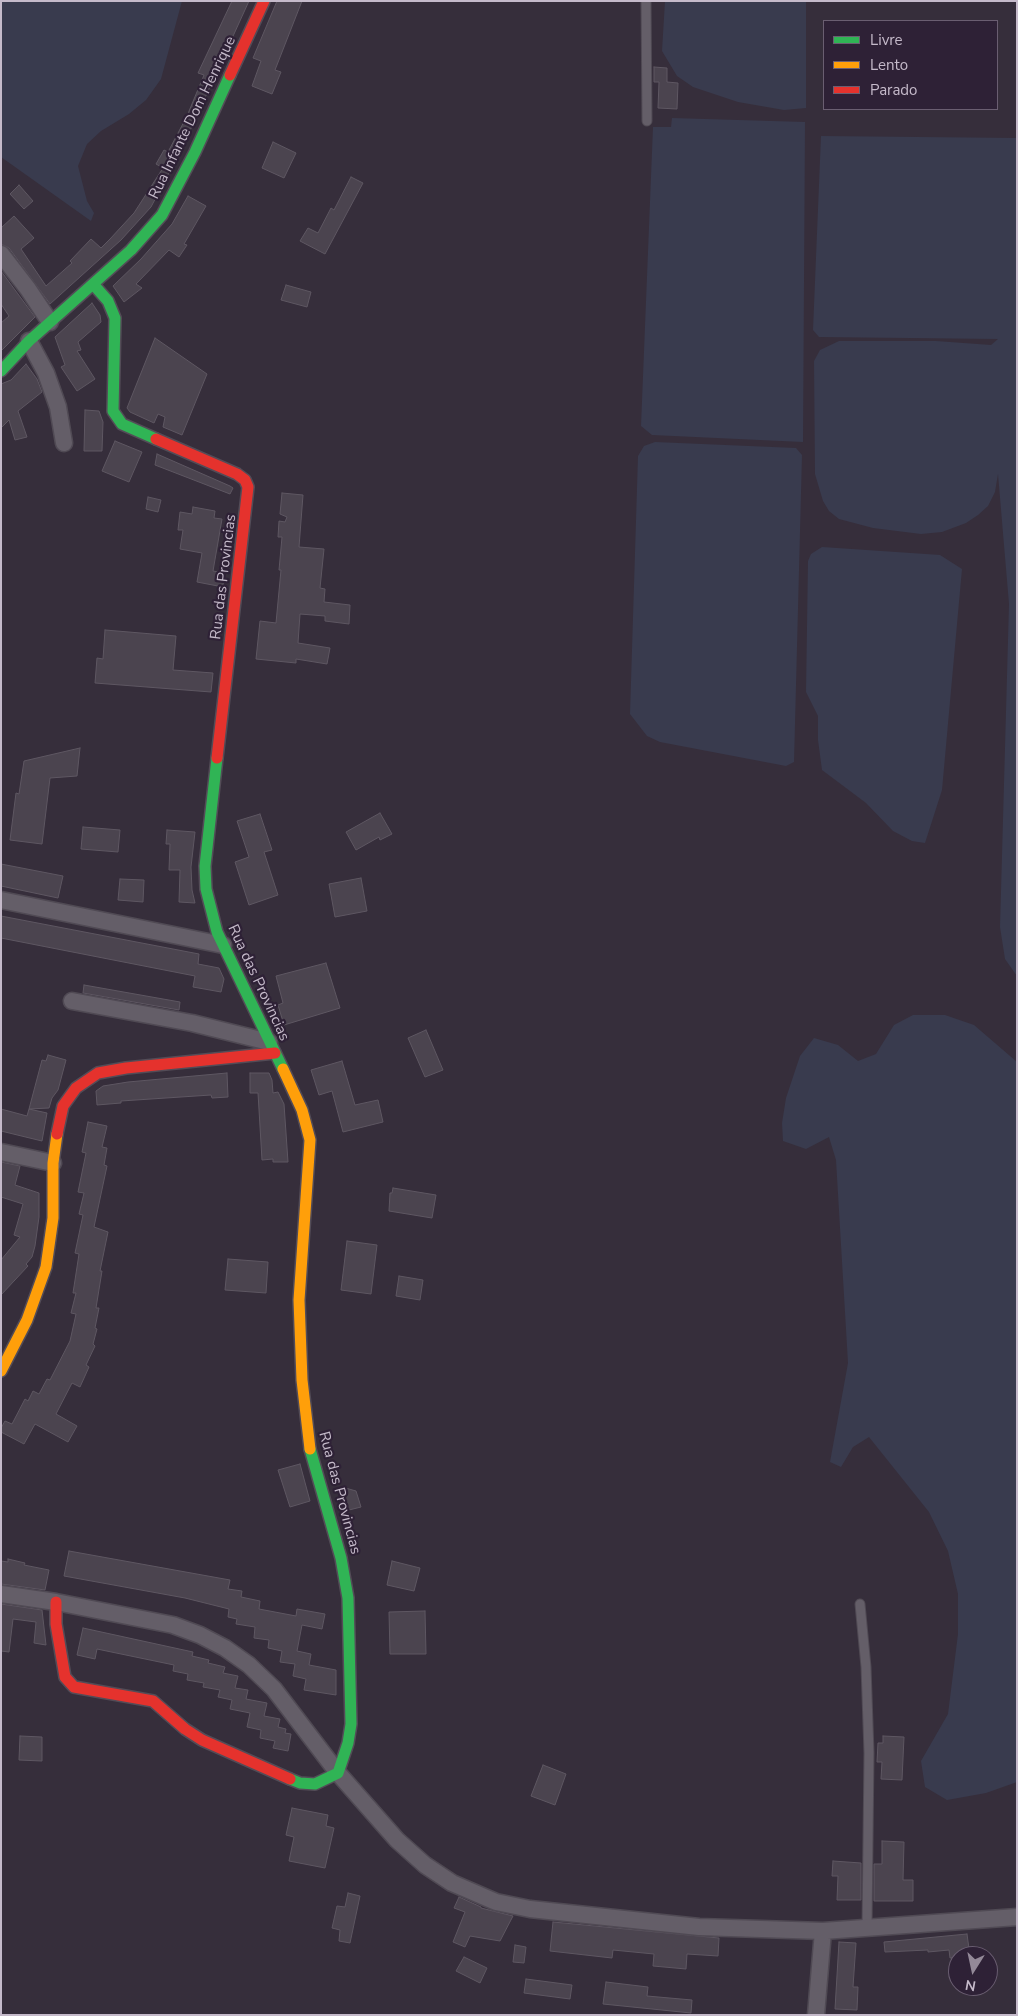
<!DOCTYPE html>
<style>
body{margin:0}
#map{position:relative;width:1018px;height:2016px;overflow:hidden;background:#362e3b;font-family:"Nunito Sans",sans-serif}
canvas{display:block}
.frame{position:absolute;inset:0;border:2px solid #c5baca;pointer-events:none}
.legend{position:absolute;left:823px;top:20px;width:175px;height:90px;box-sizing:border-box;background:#2e2136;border:1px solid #6a5e71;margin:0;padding:6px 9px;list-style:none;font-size:15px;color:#c5baca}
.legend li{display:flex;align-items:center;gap:10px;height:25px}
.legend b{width:25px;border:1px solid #6a5e71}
.north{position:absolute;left:948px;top:1946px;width:50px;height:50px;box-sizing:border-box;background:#2e2136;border:1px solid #6a5e71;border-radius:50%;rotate:190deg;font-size:14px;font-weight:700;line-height:20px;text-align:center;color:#c5baca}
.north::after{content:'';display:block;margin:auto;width:18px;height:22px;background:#938998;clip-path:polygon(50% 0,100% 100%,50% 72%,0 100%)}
</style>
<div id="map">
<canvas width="1018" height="2016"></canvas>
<div class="frame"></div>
<ul class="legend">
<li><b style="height:6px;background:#30b455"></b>Livre</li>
<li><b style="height:6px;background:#ff9f0a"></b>Lento</li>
<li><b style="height:6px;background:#e5322d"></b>Parado</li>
</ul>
<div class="north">N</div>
</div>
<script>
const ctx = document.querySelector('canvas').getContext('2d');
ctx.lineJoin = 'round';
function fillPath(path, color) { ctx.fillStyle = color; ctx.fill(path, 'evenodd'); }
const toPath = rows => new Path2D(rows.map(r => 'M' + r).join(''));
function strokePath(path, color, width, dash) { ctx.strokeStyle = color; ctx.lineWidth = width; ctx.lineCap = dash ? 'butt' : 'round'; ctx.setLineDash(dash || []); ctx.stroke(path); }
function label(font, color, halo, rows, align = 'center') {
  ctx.font = font + ' "Nunito Sans",sans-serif'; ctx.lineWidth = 4.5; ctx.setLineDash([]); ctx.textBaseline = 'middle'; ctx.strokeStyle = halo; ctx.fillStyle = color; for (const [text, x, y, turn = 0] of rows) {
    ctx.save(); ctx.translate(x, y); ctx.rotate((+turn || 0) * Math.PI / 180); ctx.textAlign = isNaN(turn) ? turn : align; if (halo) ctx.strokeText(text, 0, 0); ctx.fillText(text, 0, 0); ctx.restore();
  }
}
const green = toPath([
 [1,1,182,1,161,79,146,100,129,114,101,131,87,144,78,166,87,201,94,213,91,221,1,157],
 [665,1,806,1,806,108,784,110,738,102,693,87,677,76,662,51],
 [672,118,805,122,803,442,652,435,641,426,653,127,671,127],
 [821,136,1017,138,1017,976,1005,959,1000,927,1009,604,998,474,995,492,988,506,978,515,966,523,942,532,921,534,873,528,839,519,829,511,823,501,815,474,814,361,820,350,839,341,936,341,991,345,998,339,819,337,813,330],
 [655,442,796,448,802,455,794,762,786,766,660,742,647,736,630,714,638,456,644,446],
 [822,547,940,555,962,569,942,790,925,843,912,841,893,831,866,803,822,770,818,740,818,716,806,692,808,561,811,554],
 [913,1015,945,1015,974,1025,1017,1062,1017,1782,986,1793,947,1800,925,1787,921,1761,948,1714,958,1634,958,1594,948,1551,929,1512,869,1437,853,1447,841,1467,830,1462,848,1363,836,1160,829,1137,806,1149,783,1141,782,1123,786,1098,800,1056,814,1038,838,1045,858,1061,876,1054,894,1025]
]);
const building = toPath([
 [232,1,249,1,183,146,151,207,121,240,50,304,9,248,1,244,1,228,14,216,34,238,21,249,46,286,72,263,70,261,91,239,101,248,110,239,134,213,163,168,156,164,164,150,168,152,187,116,204,75,198,73,232,1],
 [277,1,302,1,275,70,281,72,272,94,252,86,261,61,253,58,277,1],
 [654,67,667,68,667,82,678,83,677,109,658,108,659,82,654,82,654,67],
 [273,142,296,153,284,178,262,168,273,142],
 [351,177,363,183,325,254,300,241,308,228,318,233,331,208,334,210,351,177],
 [19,185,33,201,24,209,10,194,19,185],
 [188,196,206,206,184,244,187,245,179,257,169,250,136,284,142,288,124,302,113,286,141,259,172,224,188,196],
 [1,271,35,317,1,351,1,323,9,316,1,304,1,271],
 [286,285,311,292,307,307,281,300,286,285],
 [92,303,100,315,101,322,78,342,81,350,77,351,95,379,77,391,61,367,65,365,55,337,92,303],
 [155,338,207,374,182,435,163,427,165,417,158,414,154,423,130,412,127,408,155,338],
 [26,364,37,379,42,392,18,411,27,437,15,440,9,420,1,428,1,384,11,380,26,364],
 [85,410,99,411,103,422,102,451,84,451,85,410],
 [115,441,142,452,129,482,102,471,115,441],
 [157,454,230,486,233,488,230,494,155,465,157,454],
 [282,493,303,495,299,547,324,549,320,588,325,589,324,602,350,605,349,624,325,621,325,616,300,614,298,643,330,648,327,664,296,659,296,663,256,659,260,621,276,623,281,570,279,570,282,537,278,537,279,521,285,522,287,517,280,514,282,493],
 [148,497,161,500,158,512,146,509,148,497],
 [193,507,215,511,214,518,222,519,213,571,224,573,223,587,197,582,202,553,180,549,183,530,178,530,180,512,192,514,193,507],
 [105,630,176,636,173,670,213,673,211,692,95,683,97,658,103,659,105,630],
 [80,748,77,776,50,778,42,844,10,840,16,793,19,794,24,761,80,748],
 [380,813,392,834,380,840,379,837,356,850,346,832,380,813],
 [260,814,272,850,264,852,278,895,249,905,235,862,249,857,237,821,260,814],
 [83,827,120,830,118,852,81,849,83,827],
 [167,830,195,832,191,867,192,890,195,903,179,902,180,870,169,870,170,844,166,844,167,830],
 [1,864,63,876,58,898,1,886,1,864],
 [361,878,367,911,335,917,329,884,361,878],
 [120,879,144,880,143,902,118,900,120,879],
 [1,916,199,954,198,964,219,968,224,979,221,992,193,987,195,976,1,938,1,916],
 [326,963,340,1008,284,1025,278,1005,283,1003,276,976,326,963],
 [84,985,180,1002,179,1010,83,993,84,985],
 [426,1030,443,1070,425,1077,408,1038,426,1030],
 [48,1055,66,1060,58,1090,52,1098,49,1108,29,1109,42,1060,46,1061,48,1055],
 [342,1061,355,1105,378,1100,383,1122,343,1132,332,1091,319,1095,311,1070,342,1061],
 [227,1073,228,1097,212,1098,211,1095,121,1101,121,1103,97,1105,96,1091,103,1086,128,1082,227,1073],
 [250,1073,269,1073,272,1080,273,1093,278,1092,284,1104,288,1162,273,1162,273,1159,262,1160,258,1093,250,1093,250,1073],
 [1,1109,27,1116,29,1109,47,1113,42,1141,1,1131,1,1109],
 [88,1122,107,1126,102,1147,107,1148,104,1165,107,1166,94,1227,108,1232,100,1271,102,1271,96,1308,99,1308,95,1328,97,1329,93,1344,95,1346,86,1365,89,1367,80,1387,72,1383,56,1414,77,1426,68,1442,35,1424,24,1444,1,1432,1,1428,5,1421,12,1424,25,1399,28,1401,33,1391,39,1394,47,1379,50,1380,70,1341,76,1314,71,1313,76,1293,73,1293,79,1254,75,1253,83,1215,79,1214,84,1193,78,1192,86,1153,82,1152,88,1122],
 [1,1162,20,1166,15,1185,39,1193,39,1217,35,1246,32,1257,26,1264,28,1266,1,1295,1,1260,20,1237,14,1235,23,1204,1,1197,1,1162],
 [393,1188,436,1195,432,1218,389,1211,390,1193,392,1193,393,1188],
 [347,1241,377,1245,371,1294,341,1290,347,1241],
 [228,1259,268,1262,266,1293,225,1290,228,1259],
 [399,1276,423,1280,420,1300,396,1296,399,1276],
 [300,1464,310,1501,290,1507,278,1470,300,1464],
 [342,1487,356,1491,361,1507,349,1510,342,1487],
 [69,1551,230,1580,228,1589,242,1591,241,1597,260,1601,259,1609,296,1616,297,1609,325,1614,322,1629,302,1625,297,1651,311,1654,309,1665,336,1670,336,1695,304,1690,306,1679,293,1676,295,1664,280,1662,282,1651,268,1648,269,1640,254,1638,255,1627,236,1624,237,1619,228,1617,229,1609,185,1598,64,1576,69,1551],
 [8,1559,25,1563,24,1565,49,1570,45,1590,1,1584,1,1561,8,1562,8,1559],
 [392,1561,420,1568,414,1591,387,1585,392,1561],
 [1,1604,42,1610,46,1645,34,1643,36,1622,13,1619,9,1652,1,1651,1,1604],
 [425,1611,426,1654,390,1654,389,1612,425,1611],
 [83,1628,193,1652,192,1656,209,1660,208,1663,225,1667,223,1673,238,1676,235,1688,248,1690,246,1699,267,1703,264,1716,280,1719,278,1727,286,1729,285,1733,291,1734,288,1751,273,1748,275,1741,260,1738,261,1730,247,1727,250,1713,230,1709,232,1700,218,1697,220,1690,203,1687,204,1683,187,1680,188,1674,173,1671,174,1665,97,1649,95,1659,77,1655,83,1628],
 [20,1736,42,1737,42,1761,19,1760,20,1736],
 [883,1736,904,1737,902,1780,881,1779,882,1762,877,1762,878,1743,883,1743,883,1736],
 [543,1765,566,1774,555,1805,531,1796,543,1765],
 [292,1808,328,1815,326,1826,334,1828,325,1868,289,1861,294,1837,286,1835,292,1808],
 [882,1841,904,1842,903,1880,913,1880,913,1901,874,1901,874,1864,882,1864,882,1841],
 [833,1861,861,1863,861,1900,837,1900,838,1876,832,1876,833,1861],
 [348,1893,360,1896,350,1943,339,1941,340,1930,332,1928,337,1906,345,1907,348,1893],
 [459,1897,481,1907,481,1908,513,1916,500,1941,470,1936,465,1947,453,1942,465,1912,454,1908,459,1897],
 [553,1922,719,1938,718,1956,687,1954,686,1969,653,1966,654,1954,613,1950,612,1958,550,1951,553,1922],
 [967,1934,970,1956,950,1958,949,1950,928,1952,928,1950,885,1952,884,1942,967,1934],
 [839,1942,856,1943,853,1987,858,1987,857,2010,835,2009,839,1942],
 [515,1945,526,1947,524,1963,513,1962,515,1945],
 [464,1957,487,1968,480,1983,456,1971,464,1957],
 [526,1979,572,1985,570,1999,524,1993,526,1979],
 [606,1982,648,1987,647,1996,692,2000,691,2013,603,2004,606,1982]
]);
const lane = toPath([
 [646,1,647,121],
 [860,1604,866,1667,869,1753,867,1927]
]);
const street = toPath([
 [1,254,28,289,50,322],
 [29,341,46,373,58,407,64,443],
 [1,900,223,945],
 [72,1001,192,1023,269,1042],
 [1,1152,53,1163],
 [1,1594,56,1602,173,1625,200,1635,225,1648,249,1665,274,1689,338,1773,397,1840,425,1865,452,1883,496,1902,530,1909,699,1927,823,1931,1017,1917],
 [816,2015,823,1931]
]);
const fast = toPath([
 [93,284,108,301,115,318,113,411,122,424,156,439],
 [1,371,29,341,131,250,162,215,195,152,230,75],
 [217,758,205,866,206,889,217,932,283,1069],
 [290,1779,300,1783,315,1784,338,1773,348,1743,351,1724,348,1598,341,1558,310,1449]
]);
const slow = toPath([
 [283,1069,302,1110,310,1140,299,1300,302,1380,310,1449],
 [1,1371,27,1320,46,1267,53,1218,53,1163,57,1134]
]);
const jam = toPath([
 [230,75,264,1],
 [156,439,237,474,245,480,248,487,217,758],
 [57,1134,63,1106,76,1088,98,1073,126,1068,275,1053],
 [56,1602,56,1624,65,1677,74,1687,153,1701,185,1729,202,1740,290,1779]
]);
const streetNames = [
 ["Rua Infante Dom Henrique",193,118,-64],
 ["Rua das Provincias",224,577,-83],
 ["Rua das Provincias",258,983,65],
 ["Rua das Provincias",339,1493,75]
];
fillPath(green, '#393b4e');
fillPath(building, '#4b444f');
strokePath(building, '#5e5762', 1);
strokePath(lane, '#504a54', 11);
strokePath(street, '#504a54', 19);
strokePath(fast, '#534c57', 14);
strokePath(slow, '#534c57', 14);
strokePath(jam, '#534c57', 14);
strokePath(lane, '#645e68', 9);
strokePath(street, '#645e68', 16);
strokePath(fast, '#30b455', 11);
strokePath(slow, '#ff9f0a', 11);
strokePath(jam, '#e5322d', 11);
label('15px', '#c5baca', '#2e2136', streetNames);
</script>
